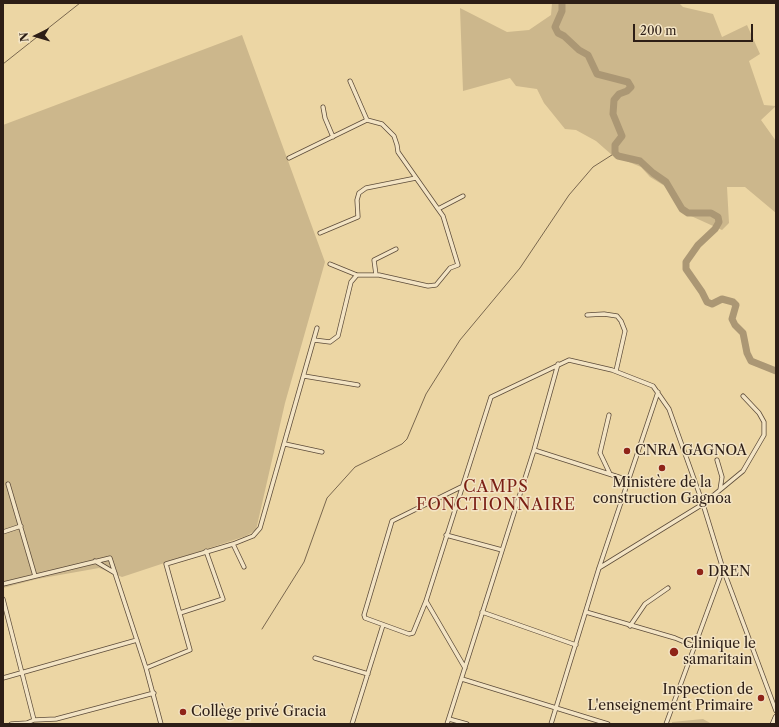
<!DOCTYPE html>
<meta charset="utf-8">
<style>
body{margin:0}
#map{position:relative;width:779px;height:727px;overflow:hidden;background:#ecd6a4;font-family:"Libre Caslon Text",serif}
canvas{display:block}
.frame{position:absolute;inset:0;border:4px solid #2d1e16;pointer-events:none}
.north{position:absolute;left:16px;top:16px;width:40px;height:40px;-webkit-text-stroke:3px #f3e4c4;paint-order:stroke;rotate:265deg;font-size:11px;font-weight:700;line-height:16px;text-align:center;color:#2d1e16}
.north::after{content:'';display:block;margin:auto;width:14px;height:18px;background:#2d1e16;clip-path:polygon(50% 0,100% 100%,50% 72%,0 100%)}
.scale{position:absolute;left:633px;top:24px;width:120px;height:18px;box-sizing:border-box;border:2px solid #2d1e16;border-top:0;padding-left:5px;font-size:12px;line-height:14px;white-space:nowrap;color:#2d1e16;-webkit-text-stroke:3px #f3e4c4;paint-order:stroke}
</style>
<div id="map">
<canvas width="779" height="727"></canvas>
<div class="frame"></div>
<div class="north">N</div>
<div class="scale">200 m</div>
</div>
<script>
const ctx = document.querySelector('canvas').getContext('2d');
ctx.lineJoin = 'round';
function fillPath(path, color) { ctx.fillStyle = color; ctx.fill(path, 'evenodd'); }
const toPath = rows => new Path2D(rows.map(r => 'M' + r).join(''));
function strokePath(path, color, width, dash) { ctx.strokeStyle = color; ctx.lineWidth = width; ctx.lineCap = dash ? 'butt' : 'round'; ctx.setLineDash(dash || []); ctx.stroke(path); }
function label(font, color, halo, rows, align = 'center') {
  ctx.font = font + ' "Libre Caslon Text",serif'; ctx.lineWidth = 3; ctx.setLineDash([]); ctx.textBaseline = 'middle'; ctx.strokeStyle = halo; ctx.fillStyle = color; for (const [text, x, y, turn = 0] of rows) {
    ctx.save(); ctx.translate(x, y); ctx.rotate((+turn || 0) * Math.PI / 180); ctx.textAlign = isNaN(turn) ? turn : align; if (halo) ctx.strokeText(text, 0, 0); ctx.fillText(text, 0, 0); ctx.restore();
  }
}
const green = toPath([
 [552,3,679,3,683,7,713,14,722,37,747,25,760,54,749,61,764,105,776,106,761,120,776,141,776,213,745,187,727,187,729,223,722,230,680,211,668,188,650,177,641,167,612,155,596,141,576,130,565,129,544,103,537,89,516,86,510,78,463,91,460,8,507,32,529,30,551,15],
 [242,35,325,262,285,403,256,530,246,536,122,577,99,568,37,579,3,588,3,125],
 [703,719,712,724,672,724,672,722]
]);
const stream = toPath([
 [3,64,80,3],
 [262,629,304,562,327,498,355,467,402,444,407,439,426,394,460,340,520,268,569,195,593,167,615,153]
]);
const river = toPath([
 [562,3,562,11,555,27,558,33,564,36,579,50,588,55,597,74,628,82,631,87,627,91,619,94,614,100,613,114,622,136,615,145,615,153,618,156,640,161,653,173,666,182,682,209,688,213,711,213,718,217,719,222,715,229,698,245,686,262,686,269,702,292,707,302,712,304,722,299,733,302,736,305,732,319,735,325,743,333,747,353,751,361,776,371]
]);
const street = toPath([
 [350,81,367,120],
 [323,107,325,118,333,137],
 [289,158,367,120,382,124,394,136,397,145,398,152,438,209,463,196],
 [320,233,358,217,357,200,359,193,366,188,416,178],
 [330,264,357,275,379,275,428,286,436,285,450,268,458,265,443,216,438,209],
 [376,275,374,260,396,249],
 [587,315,604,314,617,316,621,321,625,331,616,371],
 [314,340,330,342,338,336,351,282,357,275],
 [304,376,358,385],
 [609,415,600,453,610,474],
 [285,444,322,452],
 [534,450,628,480],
 [717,460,722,477,720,490],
 [8,484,35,576],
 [461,487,392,521,364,615,365,618,409,634,413,633,426,601,491,397,569,360,612,370,653,386,669,409,703,504,723,569,776,711],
 [3,532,21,526],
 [446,535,502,550],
 [233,544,244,567],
 [95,561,115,573],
 [599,568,703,504,743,471,764,435,764,422,759,413,743,396],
 [3,584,110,558,146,668,161,724],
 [3,599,34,720,27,723,11,724],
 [426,601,465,668],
 [482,612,576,645],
 [586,612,675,638,694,646],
 [180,613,223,599,206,551],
 [630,626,645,604,668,588],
 [315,658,368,674],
 [146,668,190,650,166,564,233,544,253,536,260,528,317,328],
 [3,678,137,640],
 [462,679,608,724],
 [449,719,467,724],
 [34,720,56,719,154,693],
 [352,724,383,625],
 [447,724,534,450,558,364],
 [551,724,599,568,658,392],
 [666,724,723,569]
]);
const secondary = toPath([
 [773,724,776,717]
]);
const markers = [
 [627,451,4,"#8f2418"],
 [662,468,4,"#8f2418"],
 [700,572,4,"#8f2418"],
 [674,652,5,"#8f2418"],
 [761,698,4,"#8f2418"],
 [183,712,4,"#8f2418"]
];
const poiNames = [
 ["CNRA GAGNOA",635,451],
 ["Ministère de la",662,483,"center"],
 ["construction Gagnoa",662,499,"center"],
 ["DREN",708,572],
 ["Clinique le",683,644],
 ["samaritain",683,660],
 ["Inspection de",753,690,"right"],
 ["L'enseignement Primaire",753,706,"right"],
 ["Collège privé Gracia",191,712]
];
const quarterNames = [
 ["CAMPS",496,487],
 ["FONCTIONNAIRE",496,505]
];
fillPath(green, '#ccb78c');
strokePath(stream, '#79674e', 1);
strokePath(river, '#ab9774', 7);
strokePath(street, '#5d4c3a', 5);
strokePath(secondary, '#2d1e16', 6);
strokePath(street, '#f3e4c4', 3.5);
strokePath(secondary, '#f3e4c4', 5);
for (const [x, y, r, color] of markers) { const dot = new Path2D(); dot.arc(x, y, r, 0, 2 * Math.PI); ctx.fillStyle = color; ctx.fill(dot); strokePath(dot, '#f3e4c4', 1.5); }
label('14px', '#2d1e16', '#f3e4c4', poiNames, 'left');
ctx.letterSpacing = '1px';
label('16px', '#7a1f14', '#f3e4c4', quarterNames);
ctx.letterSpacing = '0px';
</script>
